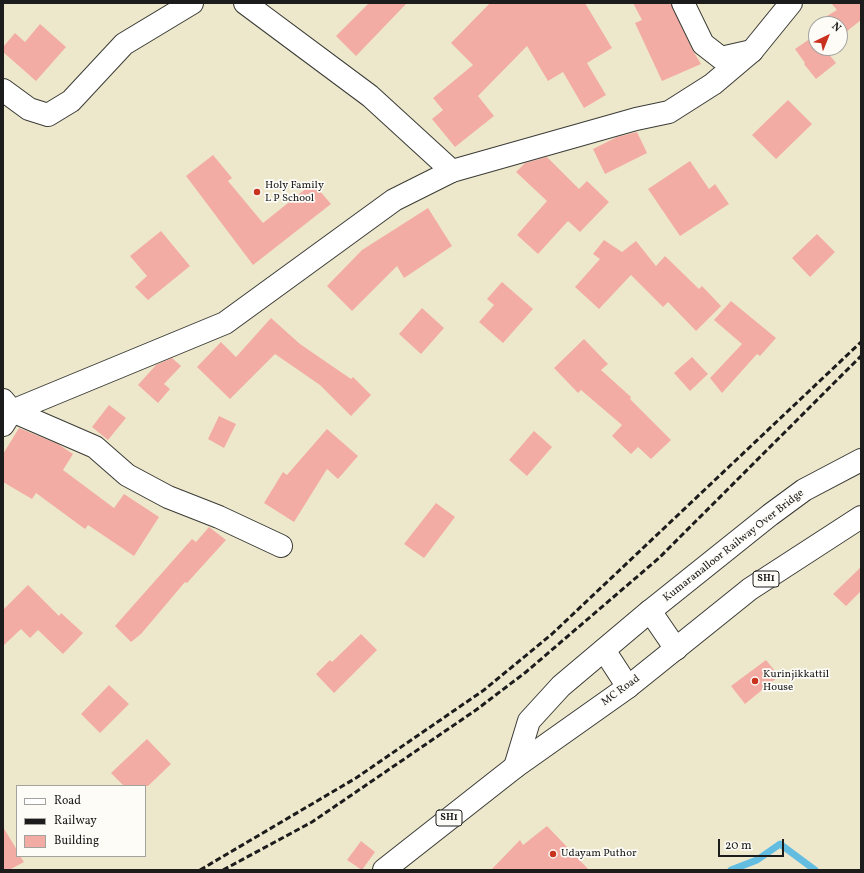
<!DOCTYPE html>
<style>
body{margin:0}
#map{position:relative;width:864px;height:873px;overflow:hidden;background:#ede8cc;font-family:Vollkorn,serif}
canvas{display:block}
.frame{position:absolute;inset:0;border:4px solid #1c1c1c;pointer-events:none}
.legend{position:absolute;left:16px;top:785px;width:130px;height:72px;box-sizing:border-box;background:#fdfcf7;border:1px solid #a3a29f;margin:0;padding:5px 7px;list-style:none;font-size:12px;color:#1c1c1c}
.legend li{display:flex;align-items:center;gap:8px;height:20px}
.legend b{width:20px;border:1px solid #a3a29f}
.north{position:absolute;left:808px;top:16px;width:40px;height:40px;box-sizing:border-box;background:#fdfcf7;border:1px solid #a3a29f;border-radius:50%;rotate:43deg;font-size:11px;font-weight:700;line-height:16px;text-align:center;color:#1c1c1c}
.north::after{content:'';display:block;margin:auto;width:14px;height:18px;background:#c8321e;clip-path:polygon(50% 0,100% 100%,50% 72%,0 100%)}
.scale{position:absolute;left:718px;top:839px;width:66px;height:18px;box-sizing:border-box;border:2px solid #1c1c1c;border-top:0;padding-left:5px;font-size:12px;line-height:14px;white-space:nowrap;color:#1c1c1c;-webkit-text-stroke:3px #fdfcf7;paint-order:stroke}
</style>
<div id="map">
<canvas width="864" height="873"></canvas>
<div class="frame"></div>
<ul class="legend">
<li><b style="height:5px;background:#fff"></b>Road</li>
<li><b style="height:5px;background:#1c1c1c"></b>Railway</li>
<li><b style="height:11px;background:#f3aca4"></b>Building</li>
</ul>
<div class="north">N</div>
<div class="scale">20 m</div>
</div>
<script>
const ctx = document.querySelector('canvas').getContext('2d');
ctx.lineJoin = 'round';
const toPath = rows => new Path2D(rows.map(r => 'M' + r).join(''));
function strokePath(path, color, width, dash) { ctx.strokeStyle = color; ctx.lineWidth = width; ctx.lineCap = dash ? 'butt' : 'round'; ctx.setLineDash(dash || []); ctx.stroke(path); }
function fillPath(path, color) { ctx.fillStyle = color; ctx.fill(path, 'evenodd'); }
function label(font, color, halo, rows, align = 'center') {
  ctx.font = font + ' Vollkorn,serif'; ctx.lineWidth = 3.5; ctx.setLineDash([]); ctx.textBaseline = 'middle'; ctx.strokeStyle = halo; ctx.fillStyle = color; for (const [text, x, y, turn = 0] of rows) {
    ctx.save(); ctx.translate(x, y); ctx.rotate((+turn || 0) * Math.PI / 180); ctx.textAlign = isNaN(turn) ? turn : align; if (halo) ctx.strokeText(text, 0, 0); ctx.fillText(text, 0, 0); ctx.restore();
  }
}
const stream = toPath([
 [731,870,757,860,780,844,815,870]
]);
const building = toPath([
 [369,3,407,3,356,56,336,36],
 [490,3,585,3,612,48,587,63,606,95,584,108,563,72,548,81,527,46,478,96,494,116,455,147,432,119,443,110,433,98,473,65,451,43],
 [633,3,671,3,692,49,701,64,662,81,635,23,642,20],
 [831,3,861,3,861,20,846,32,847,33,840,37,840,24,816,25,815,23,837,10],
 [40,24,66,47,36,81,3,52,3,47,15,33,25,42],
 [814,36,816,38,816,48,824,48,836,63,816,79,804,64,805,63,795,49],
 [788,100,812,124,776,159,752,135],
 [637,132,647,153,605,174,593,149,617,137],
 [213,155,232,178,228,181,263,223,313,183,331,204,253,265,186,176],
 [547,157,579,189,587,181,609,202,580,232,568,221,538,254,517,235,547,201,516,172,525,163],
 [690,161,709,189,715,184,729,204,680,236,648,189],
 [428,208,452,246,404,278,397,266,352,311,327,286,362,250],
 [161,231,190,266,148,300,135,287,147,276,130,256],
 [817,234,835,252,810,277,792,258],
 [604,240,622,252,636,241,656,266,665,256,699,289,702,286,721,306,696,331,668,302,663,307,631,275,599,309,575,287,600,259,593,254],
 [502,282,533,309,503,343,479,322,494,305,487,299],
 [731,301,776,338,760,356,757,354,722,393,710,378,742,344,714,320],
 [422,308,444,328,421,354,399,334],
 [271,318,300,344,351,379,353,377,371,395,351,416,320,385,275,354,230,399,197,367,221,342,236,357],
 [584,339,608,364,601,370,631,397,630,399,671,440,651,459,638,447,631,454,612,436,622,425,581,390,578,393,554,368],
 [692,357,708,374,690,391,674,373],
 [172,358,181,366,164,384,170,389,158,403,138,385,156,365],
 [109,405,126,418,108,440,92,427],
 [219,416,236,424,224,448,208,439],
 [19,428,58,444,73,454,63,470,114,508,124,494,159,517,134,556,88,525,85,529,36,493,32,499,3,482,3,454],
 [327,429,358,456,338,479,327,469,294,522,264,503,283,472,287,475],
 [534,431,552,447,527,476,509,460],
 [436,503,455,517,424,558,404,544],
 [209,527,226,540,187,583,185,582,141,634,131,642,115,626,192,539,196,542],
 [861,567,861,591,846,606,833,594],
 [28,585,59,616,61,613,83,633,63,654,38,630,30,638,21,629,3,646,3,610],
 [361,634,377,650,334,693,316,674,330,660,332,662],
 [766,660,779,676,745,704,731,686],
 [109,685,129,704,100,733,81,714],
 [147,739,171,764,148,786,124,786,111,773],
 [547,826,589,870,491,870,520,840,523,845],
 [3,827,17,850,17,856,20,856,24,862,9,870,3,870],
 [361,841,375,852,362,870,347,860]
]);
const minor = toPath([
 [245,3,370,96,452,171],
 [683,3,703,44,721,58,752,51],
 [3,90,29,109,48,115,71,101,124,44,192,3],
 [3,400,12,411,95,447,127,475,168,497,219,517,281,546]
]);
const tertiary = toPath([
 [3,425,12,411,225,323,394,200,452,171,636,119,669,112,713,84,752,51,791,3],
 [650,611,676,649],
 [604,650,628,687]
]);
const secondary = toPath([
 [515,767,529,721,561,686,650,611,770,515,804,490,861,460]
]);
const primary = toPath([
 [384,870,515,767,628,687,750,589,861,517]
]);
const rail = toPath([
 [200,870,356,778,484,690,552,634,861,342],
 [223,870,312,822,476,710,526,672,659,558,861,356]
]);
const markers = [
 [257,192,4,"#c8321e"],
 [755,681,4,"#c8321e"],
 [553,854,4,"#c8321e"]
];
const shields = [
 [766,579,26],
 [449,818,26]
];
const shieldNames = [
 ["SH1",766,579],
 ["SH1",449,818]
];
const poiNames = [
 ["Holy Family",265,186],
 ["L P School",265,199],
 ["Kurinjikkattil",763,675],
 ["House",763,688],
 ["Udayam Puthor",561,854]
];
const streetNames = [
 ["Kumaranalloor Railway Over Bridge",734,546,-38],
 ["MC Road",621,691,-36]
];
strokePath(stream, '#63bde1', 7);
fillPath(building, '#f3aca4');
strokePath(minor, '#3b3b36', 24);
strokePath(tertiary, '#3b3b36', 24);
strokePath(secondary, '#3b3b36', 24);
strokePath(primary, '#3b3b36', 24);
strokePath(minor, '#fff', 22);
strokePath(tertiary, '#fff', 22);
strokePath(secondary, '#fff', 22);
strokePath(primary, '#fff', 22);
strokePath(rail, '#1c1c1c', 3, [6, 3]);
for (const [x, y, r, color] of markers) { const dot = new Path2D(); dot.arc(x, y, r, 0, 2 * Math.PI); ctx.fillStyle = color; ctx.fill(dot); strokePath(dot, '#fdfcf7', 1.5); }
for (const [x, y, w] of shields) { const box = new Path2D(); box.roundRect(x - w / 2, y - 8, w, 16, 3); ctx.fillStyle = '#fdfcf7'; ctx.fill(box); strokePath(box, '#1c1c1c', 1); }
label('bold 10px', '#1c1c1c', null, shieldNames);
label('11px', '#1c1c1c', '#fdfcf7', poiNames, 'left');
label('11px', '#1c1c1c', '#fdfcf7', streetNames);
</script>
